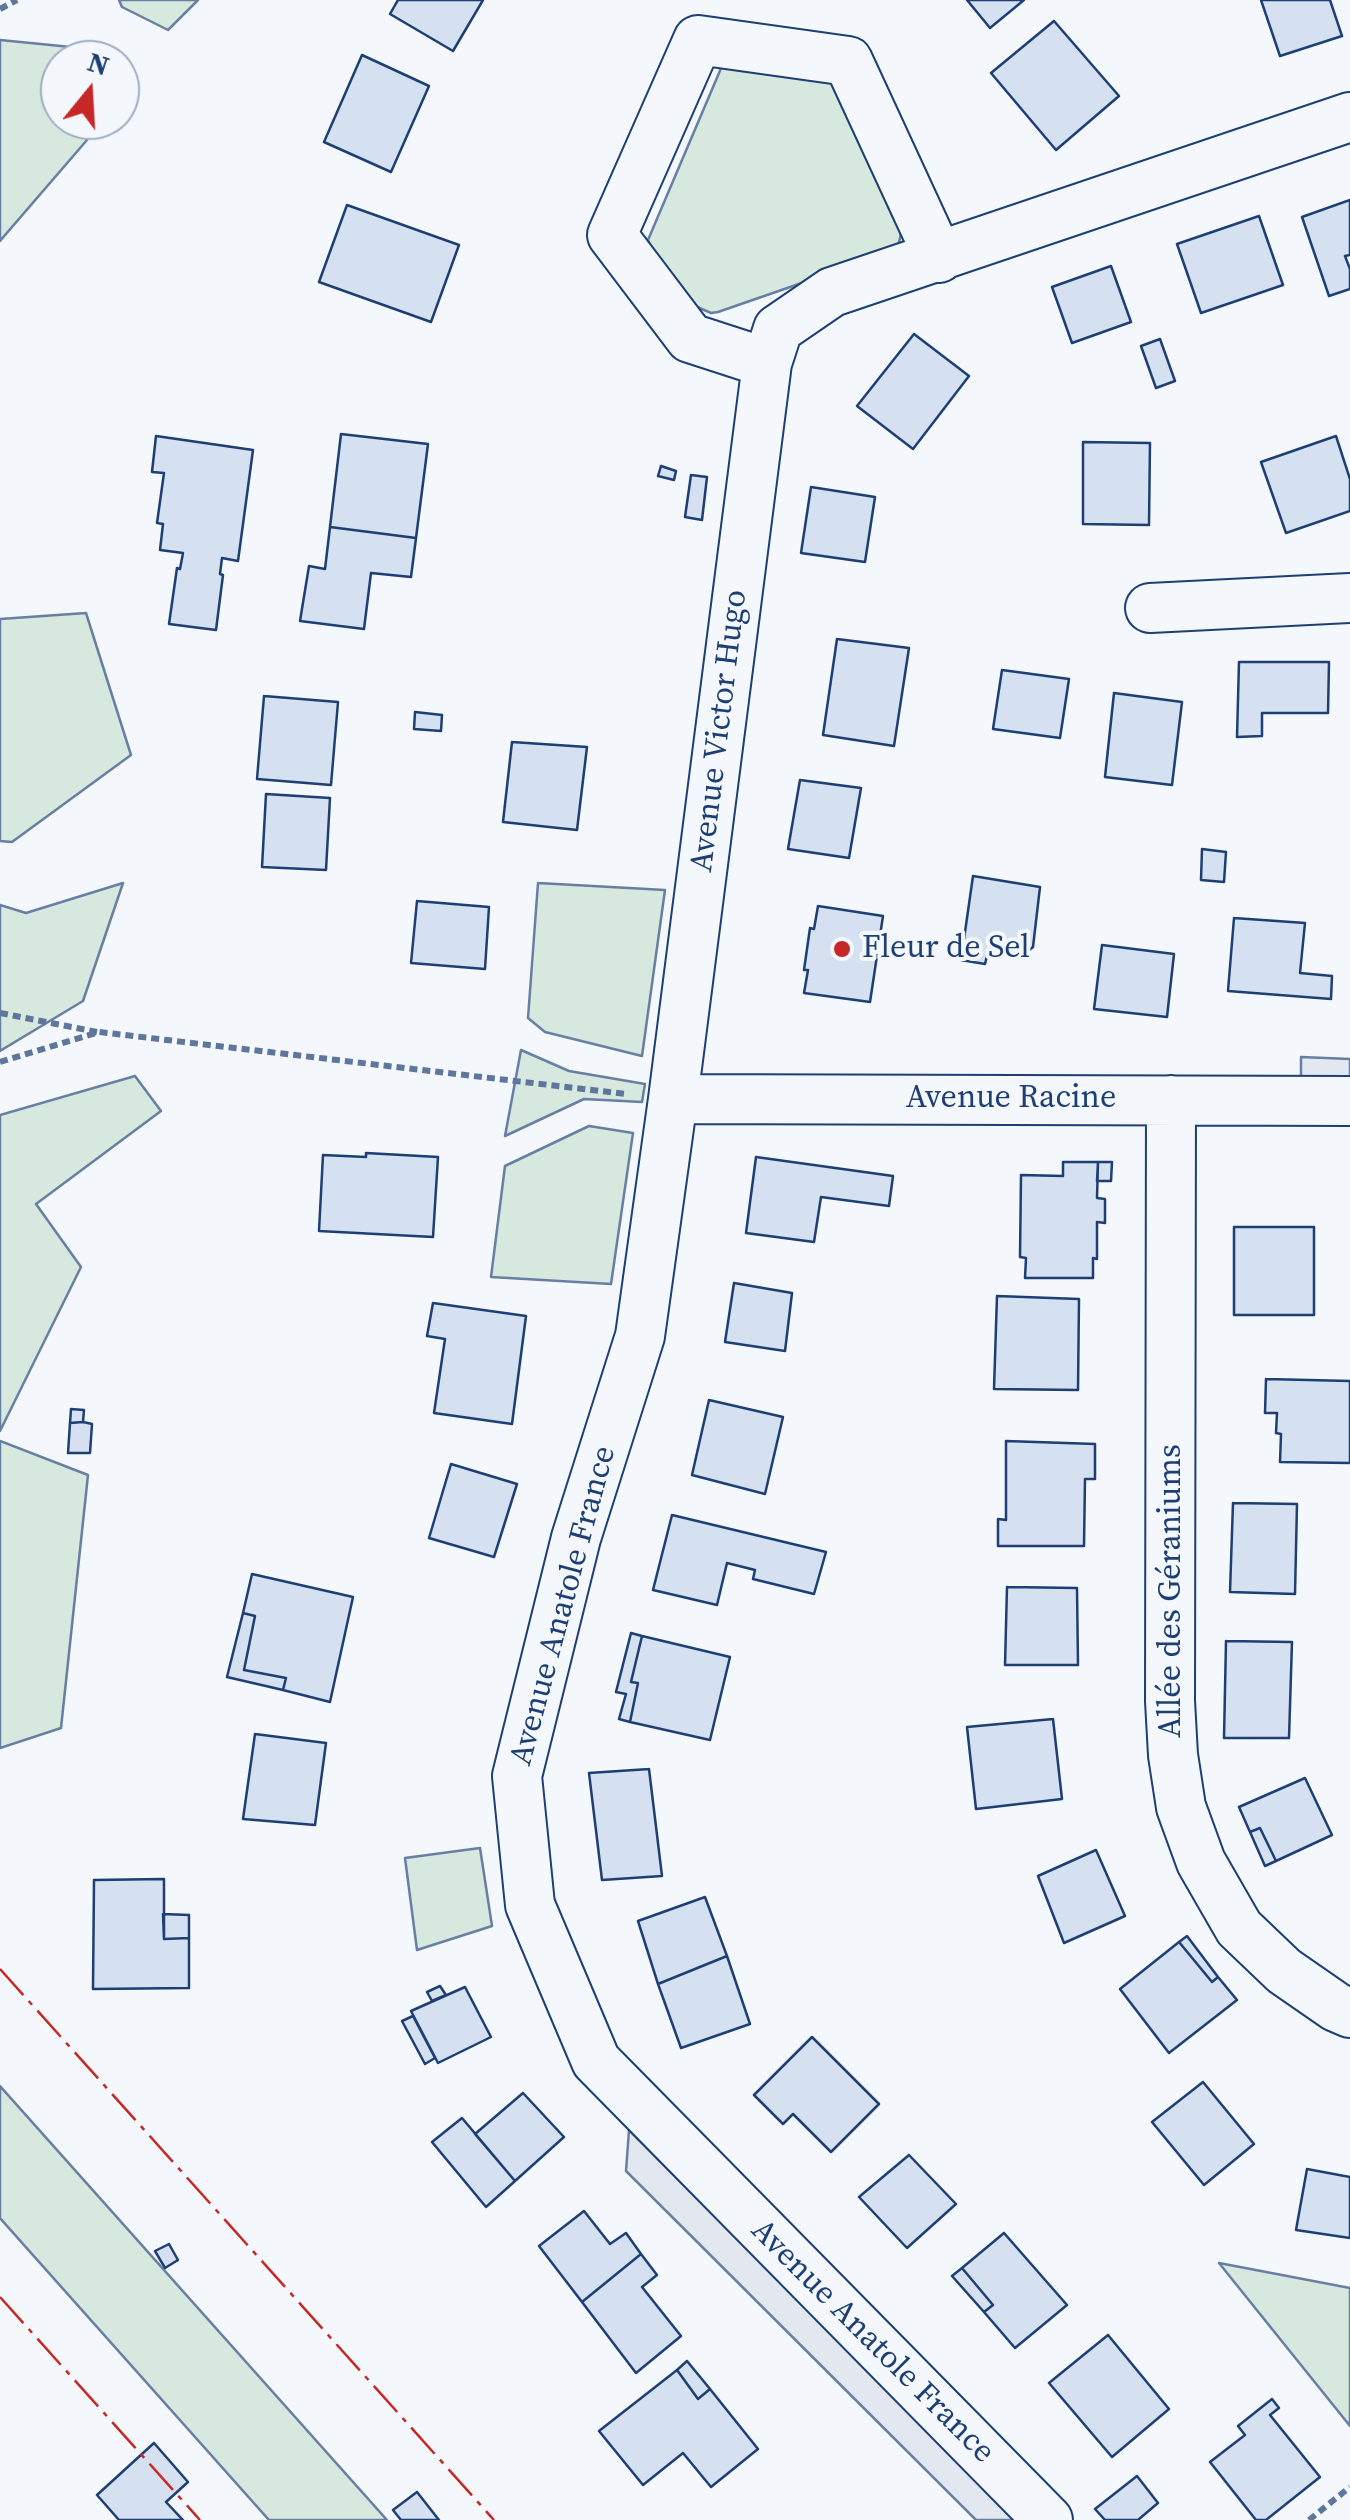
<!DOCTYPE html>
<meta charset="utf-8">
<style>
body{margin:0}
#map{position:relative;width:1350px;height:2520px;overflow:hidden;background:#f4f7fb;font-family:"Source Serif 4",serif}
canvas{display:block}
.north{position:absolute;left:40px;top:40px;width:100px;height:100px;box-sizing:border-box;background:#f4f7fb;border:2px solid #9eadc5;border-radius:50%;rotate:18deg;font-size:28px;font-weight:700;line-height:40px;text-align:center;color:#1d3f73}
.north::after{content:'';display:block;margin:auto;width:35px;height:45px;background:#c62828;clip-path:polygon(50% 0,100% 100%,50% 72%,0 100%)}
</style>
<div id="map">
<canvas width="1350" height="2520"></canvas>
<div class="north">N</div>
</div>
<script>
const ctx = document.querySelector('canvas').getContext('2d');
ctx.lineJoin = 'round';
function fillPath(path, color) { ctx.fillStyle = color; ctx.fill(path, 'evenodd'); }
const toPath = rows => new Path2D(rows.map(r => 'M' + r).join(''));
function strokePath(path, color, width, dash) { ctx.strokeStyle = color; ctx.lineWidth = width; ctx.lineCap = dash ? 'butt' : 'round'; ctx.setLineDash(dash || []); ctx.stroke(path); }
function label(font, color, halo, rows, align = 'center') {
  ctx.font = font + ' "Source Serif 4",serif'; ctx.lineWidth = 8; ctx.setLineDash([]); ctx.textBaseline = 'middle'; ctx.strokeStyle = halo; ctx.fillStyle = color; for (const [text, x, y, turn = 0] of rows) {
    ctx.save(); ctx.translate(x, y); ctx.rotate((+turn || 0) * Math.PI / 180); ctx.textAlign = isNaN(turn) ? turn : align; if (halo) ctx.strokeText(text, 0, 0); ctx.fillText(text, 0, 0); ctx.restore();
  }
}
const green = toPath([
 [119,0,198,0,168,30,122,7,119,0],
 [0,40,81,48,82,60,60,60,60,120,86,120,87,140,0,241,0,40],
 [722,66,835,83,902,230,897,250,718,312,711,313,695,306,652,251,648,240,722,66],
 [86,613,131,755,12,842,0,841,0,619,86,613],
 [123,883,83,1001,0,1051,0,905,26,913,123,883],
 [538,883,665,890,642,1056,545,1032,528,1018,538,883],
 [521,1050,569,1071,645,1084,642,1102,584,1099,505,1136,521,1050],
 [135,1076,161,1111,36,1204,81,1267,0,1431,0,1115,135,1076],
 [589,1126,633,1133,611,1284,491,1277,505,1166,589,1126],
 [0,1441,88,1475,61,1728,0,1748,0,1441],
 [480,1848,492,1926,417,1950,405,1858,480,1848],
 [0,2086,387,2520,269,2520,0,2218,0,2086],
 [1219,2263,1350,2288,1350,2426,1219,2263]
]);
const parking = toPath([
 [1301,1057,1350,1059,1350,1079,1301,1078,1301,1057],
 [629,2130,1017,2520,976,2520,626,2171,629,2130]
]);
const building = toPath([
 [398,0,483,0,453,51,390,14,398,0],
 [967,0,1024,0,990,28,967,0],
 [1261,0,1330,0,1342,36,1280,56,1261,0],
 [1054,21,1119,96,1056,150,991,73,1054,21],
 [362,55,429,86,391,172,324,142,362,55],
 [1350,200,1350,255,1345,256,1350,269,1350,289,1329,296,1302,217,1350,200],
 [347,205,459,245,431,322,319,282,347,205],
 [1259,216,1283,285,1201,313,1177,244,1259,216],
 [1111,266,1131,322,1072,343,1052,287,1111,266],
 [914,334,969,376,913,449,857,406,914,334],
 [1160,339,1175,381,1156,388,1141,346,1160,339],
 [341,434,428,444,416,538,330,527,341,434],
 [156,436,253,450,238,561,222,558,220,574,223,575,216,630,169,624,177,568,180,569,183,553,160,550,163,524,157,523,164,473,152,472,156,436],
 [1336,436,1350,479,1350,511,1286,533,1261,462,1336,436],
 [1083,442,1150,443,1149,525,1083,524,1083,442],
 [661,466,676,471,674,480,658,476,661,466],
 [691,475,707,477,702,520,685,517,691,475],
 [811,487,875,497,865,562,801,553,811,487],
 [330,527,416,538,411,577,371,573,364,629,300,621,309,566,325,569,330,527],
 [837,639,909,648,894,746,823,735,837,639],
 [1239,662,1329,662,1328,713,1262,713,1262,736,1237,737,1239,662],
 [1002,670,1069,679,1060,738,993,729,1002,670],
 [1114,693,1182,702,1172,785,1105,777,1114,693],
 [264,696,338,702,331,785,257,779,264,696],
 [415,712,442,715,441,731,414,729,415,712],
 [512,742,587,747,577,830,503,822,512,742],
 [800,780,861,788,849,858,788,849,800,780],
 [266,794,330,798,326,870,262,867,266,794],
 [1202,849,1226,852,1224,882,1201,880,1202,849],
 [973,876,1040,887,1033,947,1021,957,988,952,985,964,961,960,973,876],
 [417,901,489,907,485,969,411,963,417,901],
 [818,906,883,916,870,1002,804,993,808,970,804,970,810,928,814,929,818,906],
 [1234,918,1305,923,1300,973,1332,976,1331,999,1228,991,1234,918],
 [1102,945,1174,954,1167,1017,1094,1009,1102,945],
 [366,1153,438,1157,433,1237,319,1231,323,1155,366,1157,366,1153],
 [756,1157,893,1176,889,1206,821,1197,814,1242,746,1233,756,1157],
 [1063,1162,1098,1162,1097,1198,1105,1199,1105,1223,1097,1222,1097,1259,1093,1258,1093,1278,1025,1278,1026,1258,1020,1257,1021,1175,1063,1176,1063,1162],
 [1098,1162,1112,1162,1111,1181,1097,1181,1098,1162],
 [1234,1227,1314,1227,1314,1315,1234,1315,1234,1227],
 [734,1283,792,1293,785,1351,725,1342,734,1283],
 [997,1296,1079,1299,1078,1390,994,1389,997,1296],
 [433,1303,526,1316,512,1424,434,1413,445,1339,427,1336,433,1303],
 [1266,1379,1350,1381,1350,1463,1280,1462,1281,1434,1276,1433,1277,1413,1265,1413,1266,1379],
 [709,1400,783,1417,765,1494,692,1475,709,1400],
 [71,1409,84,1410,83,1422,70,1423,71,1409],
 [83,1422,92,1424,90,1453,68,1453,70,1423,83,1422],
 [1006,1441,1095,1444,1095,1479,1085,1479,1084,1546,998,1546,998,1519,1006,1520,1006,1441],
 [451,1464,517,1484,494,1557,429,1538,451,1464],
 [1233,1503,1297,1504,1295,1594,1230,1592,1233,1503],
 [672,1515,826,1552,814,1594,753,1579,755,1570,727,1563,717,1605,653,1590,672,1515],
 [252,1574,353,1597,330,1702,283,1690,286,1678,244,1670,255,1616,243,1613,252,1574],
 [1007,1587,1077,1588,1078,1665,1005,1665,1007,1587],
 [243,1613,255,1616,244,1670,286,1678,283,1690,227,1677,243,1613],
 [631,1633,642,1636,631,1682,638,1683,630,1722,619,1719,626,1694,616,1692,631,1633],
 [642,1636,730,1657,710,1740,630,1722,638,1683,631,1682,642,1636],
 [1226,1641,1292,1642,1289,1738,1224,1738,1226,1641],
 [1053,1719,1062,1799,976,1809,967,1727,1053,1719],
 [255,1734,326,1743,315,1825,243,1819,255,1734],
 [649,1769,662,1876,602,1880,589,1773,649,1769],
 [1305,1778,1332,1835,1276,1861,1260,1828,1250,1832,1239,1807,1305,1778],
 [1260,1828,1276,1861,1265,1866,1250,1832,1260,1828],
 [1096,1850,1125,1916,1064,1943,1038,1876,1096,1850],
 [164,1879,164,1939,189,1938,189,1988,93,1989,94,1880,164,1879],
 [705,1897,727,1956,658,1984,638,1921,705,1897],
 [163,1914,189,1915,189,1938,164,1939,163,1914],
 [1187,1936,1218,1977,1212,1982,1179,1942,1187,1936],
 [1179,1942,1212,1982,1218,1977,1237,2000,1169,2053,1120,1989,1179,1942],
 [727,1956,750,2024,681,2048,658,1984,727,1956],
 [440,1986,446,1995,432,2001,427,1992,440,1986],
 [465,1987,491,2037,438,2063,411,2011,465,1987],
 [413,2016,435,2058,425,2064,402,2021,413,2016],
 [812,2037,879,2104,831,2152,793,2114,783,2124,754,2095,812,2037],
 [1203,2082,1254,2144,1204,2185,1152,2122,1203,2082],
 [523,2093,564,2137,515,2181,475,2134,523,2093],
 [462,2118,515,2181,486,2207,432,2142,462,2118],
 [909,2155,956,2204,907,2248,859,2197,909,2155],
 [1307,2169,1350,2177,1350,2238,1296,2230,1307,2169],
 [584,2211,610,2244,626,2233,641,2254,582,2302,539,2246,584,2211],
 [1004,2233,1067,2305,1015,2348,984,2312,993,2305,962,2268,1004,2233],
 [169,2244,178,2260,165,2268,155,2251,169,2244],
 [641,2254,657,2275,642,2287,681,2336,636,2373,582,2302,641,2254],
 [962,2268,993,2305,984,2312,952,2276,962,2268],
 [1108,2335,1169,2409,1112,2457,1049,2383,1108,2335],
 [687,2361,710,2389,698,2399,677,2370,687,2361],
 [677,2370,698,2399,710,2389,758,2449,711,2487,683,2453,643,2485,599,2431,677,2370],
 [1272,2399,1279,2408,1270,2415,1320,2477,1266,2520,1256,2520,1210,2462,1245,2435,1238,2426,1272,2399],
 [154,2443,188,2482,166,2502,183,2520,119,2520,97,2495,154,2443],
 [1137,2476,1158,2503,1138,2520,1105,2520,1095,2509,1137,2476],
 [417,2492,439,2520,401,2520,393,2510,417,2492]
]);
const path = toPath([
 [0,9,17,0],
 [0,1013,97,1032],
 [0,1062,99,1032,626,1094],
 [1309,2520,1350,2487]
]);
const minor = toPath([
 [767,363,690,338,612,235,698,40,848,61,939,258],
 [1150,608,1350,598],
 [673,1099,1350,1101],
 [1171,1100,1170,1701,1173,1755,1181,1807,1201,1862,1239,1928,1284,1971,1336,2007,1350,2013],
 [1048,2520,596,2061,530,1905,517,1776,576,1538,640,1336,673,1099,767,363,778,329,832,292,1350,117]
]);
const power = toPath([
 [0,1969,494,2520],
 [0,2297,200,2520]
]);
const markers = [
 [842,949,10,"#c62828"]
];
const streetNames = [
 ["Avenue Victor Hugo",720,731,-83],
 ["Avenue Racine",1011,1099],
 ["Allée des Géraniums",1172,1591,-90],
 ["Avenue Anatole France",564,1606,-75],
 ["Avenue Anatole France",872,2342,45]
];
const poiNames = [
 ["Fleur de Sel",862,949]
];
fillPath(green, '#d7e8df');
strokePath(green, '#687fa3', 2.5);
fillPath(parking, '#e3e8f0');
strokePath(parking, '#687fa3', 2.5);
fillPath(building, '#d5e0f0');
strokePath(building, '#1d3f73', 2.5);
strokePath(minor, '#1d3f73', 52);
strokePath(path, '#5e769c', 6, [8, 5]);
strokePath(minor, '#f4f7fb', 48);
strokePath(power, '#c62828', 2.5, [35, 8, 5, 8]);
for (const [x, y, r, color] of markers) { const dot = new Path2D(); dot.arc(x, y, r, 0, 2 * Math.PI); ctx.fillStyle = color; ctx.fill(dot); strokePath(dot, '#f4f7fb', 4); }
label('32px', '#1d3f73', '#f4f7fb', streetNames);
label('32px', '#1d3f73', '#f4f7fb', poiNames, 'left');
</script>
